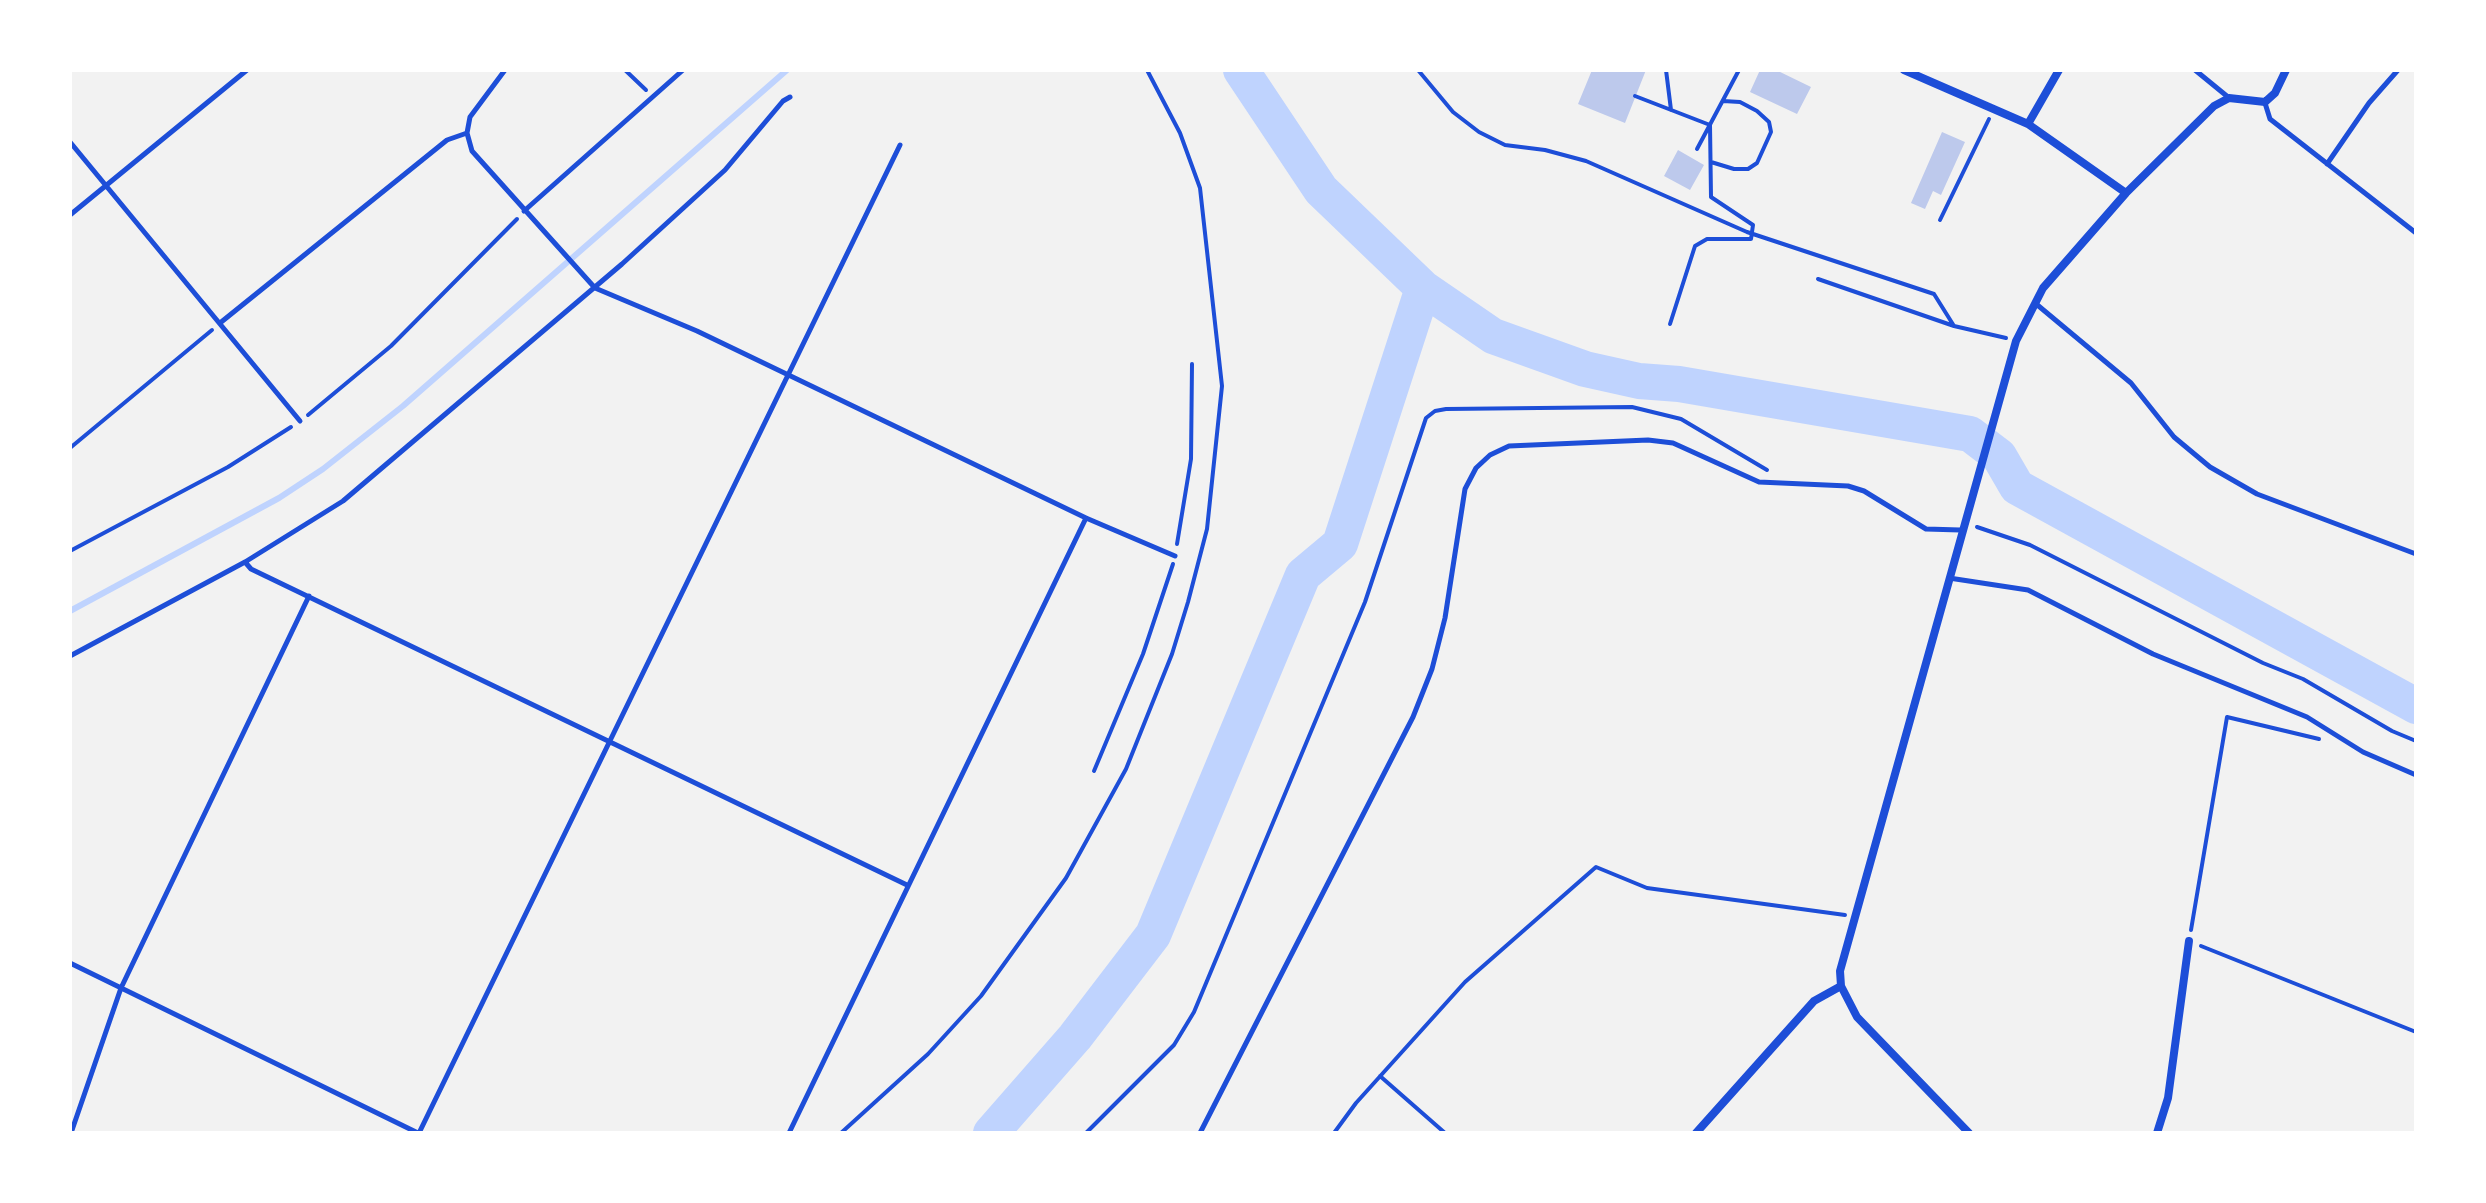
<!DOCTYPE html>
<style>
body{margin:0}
#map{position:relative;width:2486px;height:1203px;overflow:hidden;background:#f2f2f2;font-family:Arial,sans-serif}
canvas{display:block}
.frame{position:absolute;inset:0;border:72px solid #fff;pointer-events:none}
</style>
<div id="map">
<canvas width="2486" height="1203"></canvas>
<div class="frame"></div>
</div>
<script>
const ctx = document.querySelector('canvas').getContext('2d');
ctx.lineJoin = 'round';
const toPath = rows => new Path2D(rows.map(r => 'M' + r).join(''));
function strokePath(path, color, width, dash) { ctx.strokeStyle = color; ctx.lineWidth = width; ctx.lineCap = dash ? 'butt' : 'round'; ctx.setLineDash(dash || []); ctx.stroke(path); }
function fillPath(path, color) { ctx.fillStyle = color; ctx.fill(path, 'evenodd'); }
const stream = toPath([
 [70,611,279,498,323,469,403,406,787,70]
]);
const river = toPath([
 [1241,70,1321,190,1423,288,1493,336,1585,369,1639,381,1679,384,1970,434,1999,456,2017,487,2416,706],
 [991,1133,1075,1037,1153,935,1303,575,1340,544,1423,288]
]);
const building = toPath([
 [1592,70,1646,70,1625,123,1578,104],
 [1760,70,1776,70,1811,87,1797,114,1750,92],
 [1942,132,1965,142,1941,195,1933,191,1925,209,1911,203],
 [1678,150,1704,165,1690,190,1664,176]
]);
const path = toPath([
 [625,70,646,90],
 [1418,70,1453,112,1479,132,1505,145,1545,150,1586,161,1747,232,1934,294,1954,326],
 [1666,70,1671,110],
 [1635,96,1710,125,1711,197,1753,225,1751,239,1707,239,1695,246,1670,324],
 [1697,149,1739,70],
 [1711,162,1734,169,1748,169,1757,163,1771,132,1769,122,1757,111,1740,102,1723,101],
 [1940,220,1989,119],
 [1818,279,1954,326,2006,338],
 [308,415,391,346,517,219],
 [70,448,212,330],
 [1977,527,2030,545,2263,663,2303,679,2392,731,2416,741],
 [1177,544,1191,459,1192,364],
 [70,551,228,467,291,427],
 [1094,771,1143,654,1173,564],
 [2191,930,2227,717,2319,739],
 [2201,946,2416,1032],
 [1380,1076,1445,1133],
 [841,1133,928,1054,981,996,1066,878,1126,769,1172,654,1188,602,1207,529,1222,386,1200,188,1180,133,1147,70],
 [1086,1133,1174,1045,1194,1012,1365,602,1426,418,1435,411,1446,409,1632,407,1681,419,1767,470],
 [1334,1133,1356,1103,1465,982,1596,867,1647,888,1845,915]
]);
const service = toPath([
 [505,70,470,117,467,133,472,151,595,288,697,331,1086,518,1175,556],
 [2195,70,2228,97],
 [2265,103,2270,119,2416,233],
 [70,142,300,421],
 [2327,164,2369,103,2398,70],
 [524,211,683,70],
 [70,215,247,70],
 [2035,303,2131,383,2174,437,2210,467,2257,494,2416,554],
 [220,323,447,140,467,133],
 [245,562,251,569,907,885],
 [1949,578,2028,590,2153,654,2307,717,2363,752,2416,775],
 [70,656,245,562,343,501,622,264,725,170,783,101,790,97],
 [70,963,418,1133],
 [71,1133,121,988,309,596],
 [419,1133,900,145],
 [789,1133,1086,518],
 [1200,1133,1413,717,1432,669,1445,618,1465,489,1476,468,1490,455,1509,446,1648,440,1673,443,1759,482,1848,486,1864,491,1926,529,1960,530]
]);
const minor = toPath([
 [1904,70,2028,124,2126,193],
 [2028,124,2059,70],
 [1696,1133,1814,1001,1841,986],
 [1969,1133,1857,1017,1841,986,1840,971,2016,341,2043,288,2126,193,2214,106,2229,98,2265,102,2275,93,2286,70],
 [2157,1133,2168,1098,2189,941]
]);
strokePath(stream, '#bfd3fe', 6);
strokePath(river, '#bfd3fe', 36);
fillPath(building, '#bdc9ec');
strokePath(path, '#1d4ed8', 4);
strokePath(service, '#1d4ed8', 5);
strokePath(minor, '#1d4ed8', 8);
</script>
